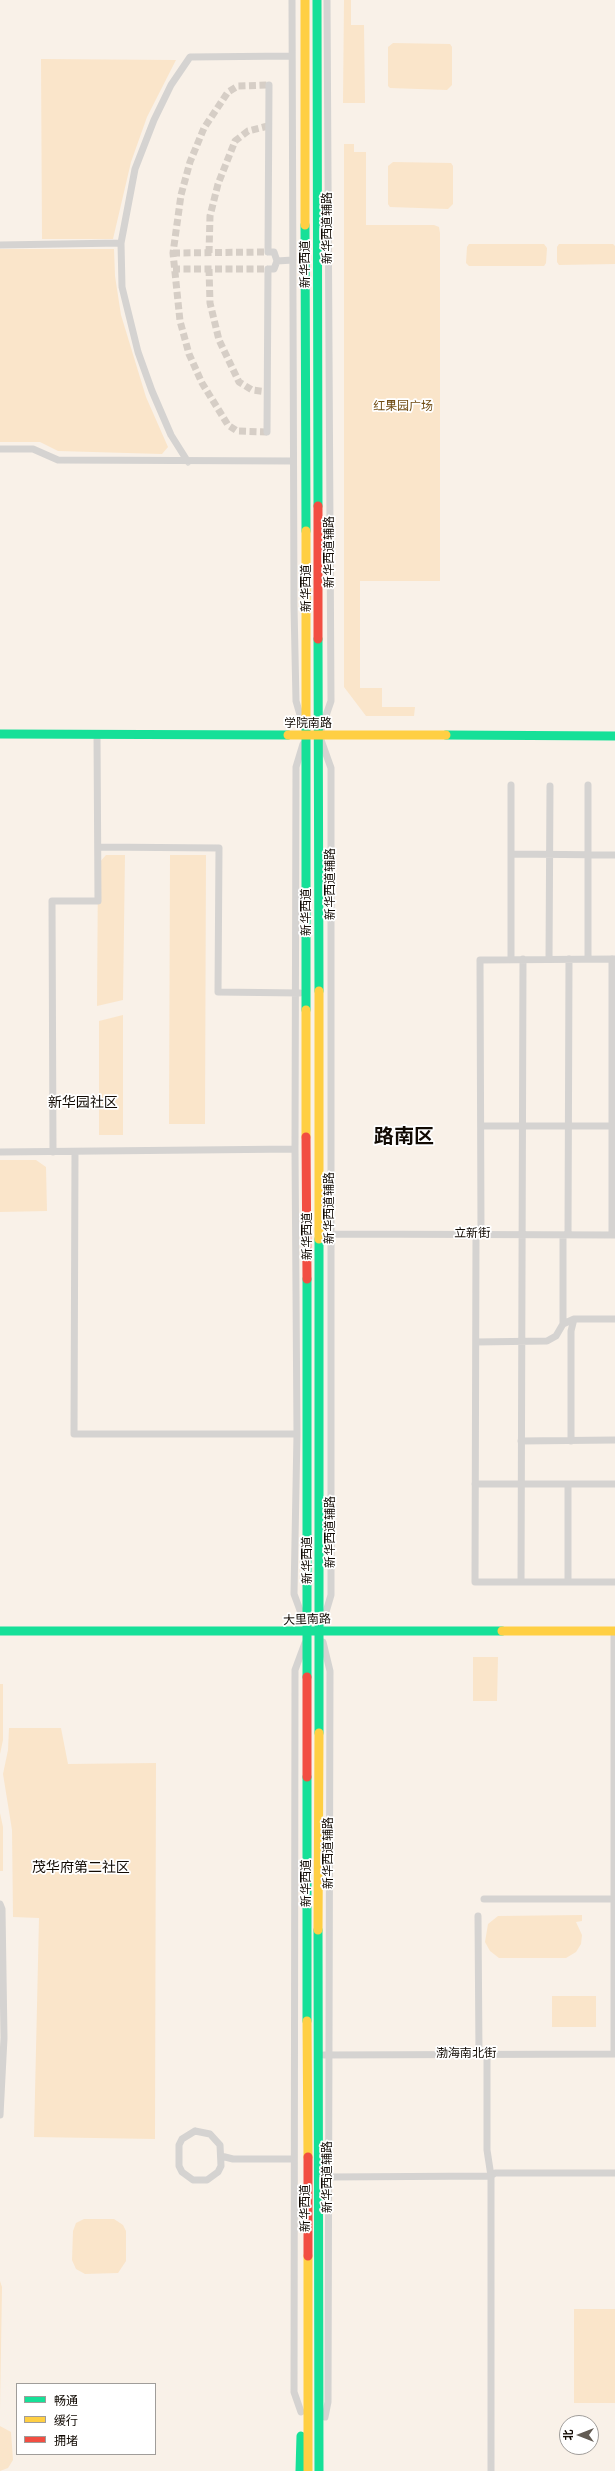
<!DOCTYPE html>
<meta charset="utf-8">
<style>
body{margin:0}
#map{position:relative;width:615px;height:2471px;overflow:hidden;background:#f9f1e8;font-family:Helvetica,"Noto Sans SC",sans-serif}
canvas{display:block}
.legend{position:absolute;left:16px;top:2383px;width:140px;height:72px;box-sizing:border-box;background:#fff;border:1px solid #a09d9a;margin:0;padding:5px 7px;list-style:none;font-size:12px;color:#110a03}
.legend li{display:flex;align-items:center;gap:8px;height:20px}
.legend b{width:20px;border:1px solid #a09d9a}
.north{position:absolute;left:559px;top:2415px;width:40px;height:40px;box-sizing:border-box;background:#fff;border:1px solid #a09d9a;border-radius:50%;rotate:270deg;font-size:11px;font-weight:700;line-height:16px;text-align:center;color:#110a03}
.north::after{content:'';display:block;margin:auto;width:14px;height:18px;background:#625b53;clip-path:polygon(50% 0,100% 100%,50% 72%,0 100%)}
</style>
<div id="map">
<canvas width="615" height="2471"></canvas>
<ul class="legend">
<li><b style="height:5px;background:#16e098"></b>畅通</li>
<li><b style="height:5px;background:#ffcf43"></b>缓行</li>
<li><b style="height:5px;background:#f24e42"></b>拥堵</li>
</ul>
<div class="north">北</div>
</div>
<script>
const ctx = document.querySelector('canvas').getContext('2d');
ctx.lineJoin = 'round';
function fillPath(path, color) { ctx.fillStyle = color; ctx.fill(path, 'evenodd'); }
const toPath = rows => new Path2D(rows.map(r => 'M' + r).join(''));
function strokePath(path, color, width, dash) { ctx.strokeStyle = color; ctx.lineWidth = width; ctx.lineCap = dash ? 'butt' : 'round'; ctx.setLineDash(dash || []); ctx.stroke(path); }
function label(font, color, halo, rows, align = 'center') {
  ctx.font = font + ' Helvetica,"Noto Sans SC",sans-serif'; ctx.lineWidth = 3.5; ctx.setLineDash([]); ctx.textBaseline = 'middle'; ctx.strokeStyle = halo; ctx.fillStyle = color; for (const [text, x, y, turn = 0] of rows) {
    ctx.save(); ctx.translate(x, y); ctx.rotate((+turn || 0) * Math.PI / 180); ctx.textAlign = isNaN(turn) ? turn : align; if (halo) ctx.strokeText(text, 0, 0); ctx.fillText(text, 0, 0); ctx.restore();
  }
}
const green = toPath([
 [344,0,351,0,351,25,364,25,365,103,343,103],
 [393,43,450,44,452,47,452,85,447,90,390,88,388,86,388,47],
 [41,59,176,60,147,117,131,162,113,239,42,239],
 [344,144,354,144,354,152,366,152,366,225,434,225,439,227,440,233,440,581,360,581,360,688,382,688,382,707,415,707,414,716,366,716,344,687],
 [393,162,451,163,453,166,453,204,448,209,390,207,388,204,388,166],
 [469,244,544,244,547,248,546,263,544,266,469,266,466,263,467,247],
 [559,244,613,244,615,246,615,264,559,265,557,262,557,247],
 [0,249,114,249,115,276,121,315,146,397,168,447,162,454,58,451,40,442,0,442],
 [106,855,125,855,123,1000,97,1006,98,864],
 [170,855,206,855,205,1124,169,1124],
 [123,1015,123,1135,99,1135,99,1021],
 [0,1160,36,1160,46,1167,47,1211,0,1212],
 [473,1657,498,1657,497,1701,473,1701],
 [0,1684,3,1684,3,1740,0,1754],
 [9,1728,61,1728,68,1764,156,1763,155,2139,34,2137,39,1918,13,1917,12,1830,3,1774,8,1750],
 [0,1813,3,1827,3,1871,0,1871],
 [582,1915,582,1921,576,1922,582,1935,581,1944,576,1952,566,1958,499,1958,490,1951,485,1942,488,1924,498,1916],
 [552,1996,596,1996,596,2027,552,2027],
 [84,2219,114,2219,123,2225,126,2231,126,2261,118,2273,85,2274,76,2269,72,2260,73,2231,76,2223],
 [0,2281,2,2287,0,2411],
 [574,2309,615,2309,615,2403,574,2403],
 [0,2426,11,2432,13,2460,8,2468,0,2471]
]);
const streetTunnel = toPath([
 [173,253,268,252],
 [209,253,210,216,218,184,235,141,248,131,268,126],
 [173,269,268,269],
 [209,269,210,303,219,340,239,382,252,390,268,392],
 [267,432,237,431,228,425,202,383,189,354,180,321,173,253,181,195,190,162,204,128,228,92,238,86,269,85]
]);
const street = toPath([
 [292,0,294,606,296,701,303,725],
 [0,245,121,243],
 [277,261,293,260],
 [267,432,268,269,274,269,277,261,274,252,268,252,269,85],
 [0,449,33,449,58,460,293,461],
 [188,462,171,435,152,391,138,352,122,287,121,243,135,169,154,120,171,85,190,57,292,56],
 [321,730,331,701,327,0],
 [321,740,331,768,331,1595,323,1622],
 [303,744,296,767,295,1149,297,1434,294,1594,304,1621],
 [588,785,588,959],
 [98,847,219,848,218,992,300,993],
 [511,854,511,785],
 [511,959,511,854,615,855],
 [549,959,550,786],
 [612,959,612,1235],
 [481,1126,615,1126],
 [0,1152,295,1149],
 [53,1152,52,901,98,901,97,734],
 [75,1152,74,1434,297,1434],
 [330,1234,615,1235],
 [476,1234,475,1582,615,1582],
 [481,1234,480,960,615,959],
 [568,1235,569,959],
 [563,1324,563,1235],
 [476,1342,547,1341,556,1336,563,1324,574,1319,615,1319],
 [521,1441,615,1440],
 [571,1441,571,1331,574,1319],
 [475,1484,615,1484],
 [568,1484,568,1582],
 [521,1582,523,959],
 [323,1642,330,1671,328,2402,325,2417],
 [484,1899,614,1899],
 [0,1904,2,1909,4,2038,0,2115],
 [478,1916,479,2054],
 [487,2054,487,2150,491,2176,491,2471],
 [614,2054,614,1631],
 [324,2055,615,2054],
 [195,2131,210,2134,220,2145,221,2166,218,2172,207,2180,193,2180,182,2172,179,2166,179,2145,182,2139,195,2131],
 [221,2156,233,2159,294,2159],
 [328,2177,491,2176,495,2173,615,2173],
 [301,2412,294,2392,295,1670,305,1643]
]);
const fast = toPath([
 [317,0,318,506],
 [305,225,306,531],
 [318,639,319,991],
 [306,720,306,1010],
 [0,734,288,735],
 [446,735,615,736],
 [307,1279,307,1677],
 [0,1631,502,1631],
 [319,1733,319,1239],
 [307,1777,307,2021],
 [318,1930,319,2471],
 [300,2471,301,2436]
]);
const slow = toPath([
 [305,0,305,225],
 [306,531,306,720],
 [288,735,446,735],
 [319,991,319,1239],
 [306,1010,306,1137],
 [502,1631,615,1631],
 [318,1930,319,1733],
 [307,2021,308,2157],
 [308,2256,308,2471]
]);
const jam = toPath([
 [318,506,318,639],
 [306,1137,307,1279],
 [307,1677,307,1777],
 [308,2157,308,2256]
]);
const streetNames = [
 ["新华西道辅路",328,228,-90],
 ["新华西道",306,264,-90],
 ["新华西道辅路",330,552,-90],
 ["新华西道",307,588,-90],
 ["学院南路",308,724],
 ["新华西道辅路",331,884,-90],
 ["新华西道",307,912,-90],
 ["新华西道辅路",330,1208,-90],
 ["立新街",472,1234],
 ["新华西道",308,1236,-90],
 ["新华西道辅路",331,1532,-90],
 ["新华西道",308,1560,-90],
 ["大里南路",307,1620,-2],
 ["新华西道辅路",329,1853,-90],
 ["新华西道",307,1883,-90],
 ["渤海南北街",466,2054],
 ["新华西道辅路",328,2177,-90],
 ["新华西道",306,2208,-90]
];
const parkNames = [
 ["红果园广场",403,407]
];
const quarterNames = [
 ["新华园社区",83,1103],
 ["茂华府第二社区",81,1868]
];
const townNames = [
 ["路南区",404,1137]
];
fillPath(green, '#fae5ca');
strokePath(streetTunnel, '#d6cec6', 7, [7, 3.5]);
strokePath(street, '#d5d3d1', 7);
strokePath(fast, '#16e098', 9);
strokePath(slow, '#ffcf43', 9);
strokePath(jam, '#f24e42', 9);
label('12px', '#110a03', '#fff', streetNames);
label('12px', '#704c13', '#fff', parkNames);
label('14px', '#110a03', '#fff', quarterNames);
label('bold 20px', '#110a03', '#fff', townNames);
</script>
